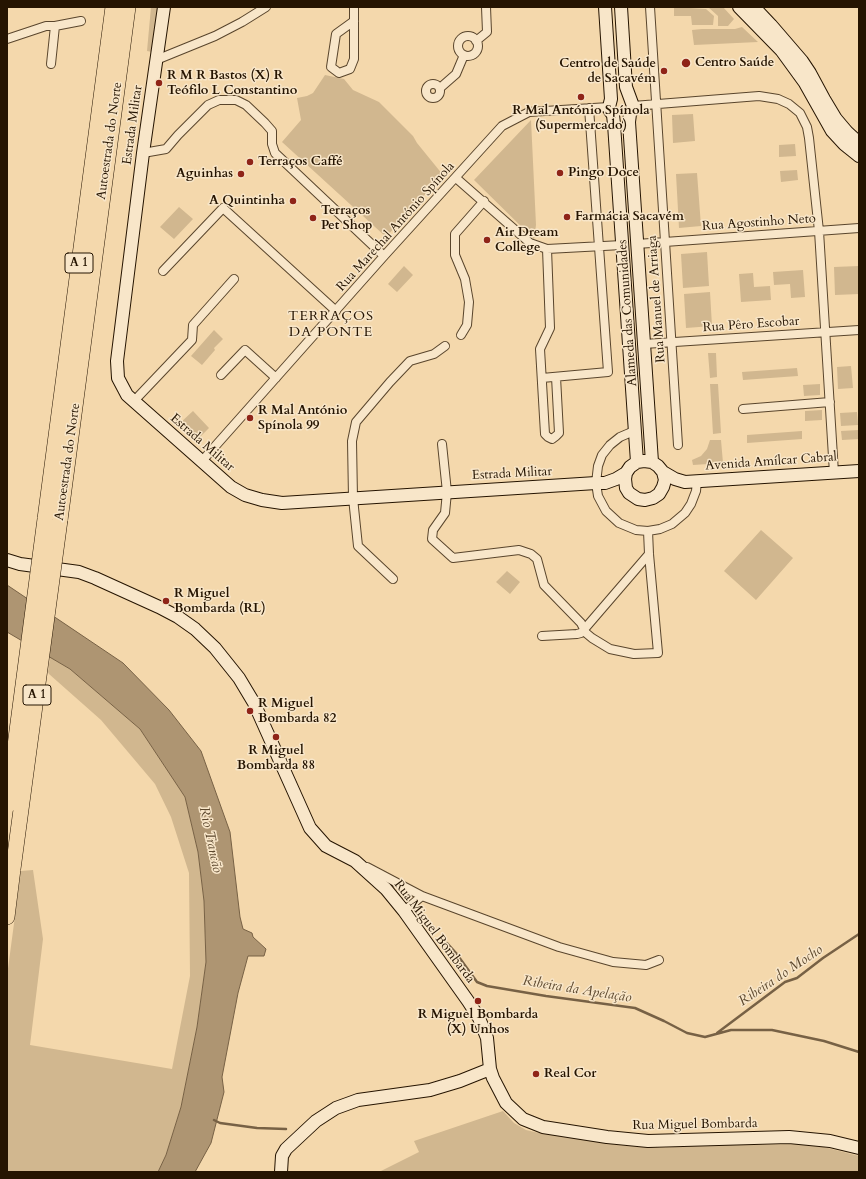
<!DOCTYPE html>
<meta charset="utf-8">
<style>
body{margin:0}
#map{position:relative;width:866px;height:1179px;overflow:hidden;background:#f4d8ac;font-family:Cardo,serif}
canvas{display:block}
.frame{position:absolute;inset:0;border:8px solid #251401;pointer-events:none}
</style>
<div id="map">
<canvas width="866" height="1179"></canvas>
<div class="frame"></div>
</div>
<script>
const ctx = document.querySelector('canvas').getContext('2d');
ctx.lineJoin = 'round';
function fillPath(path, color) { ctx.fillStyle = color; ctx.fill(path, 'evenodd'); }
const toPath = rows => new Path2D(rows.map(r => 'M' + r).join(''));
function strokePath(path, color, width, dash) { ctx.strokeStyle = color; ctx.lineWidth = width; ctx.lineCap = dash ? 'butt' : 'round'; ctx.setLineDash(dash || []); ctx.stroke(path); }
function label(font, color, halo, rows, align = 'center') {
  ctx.font = font + ' Cardo,serif'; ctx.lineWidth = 3; ctx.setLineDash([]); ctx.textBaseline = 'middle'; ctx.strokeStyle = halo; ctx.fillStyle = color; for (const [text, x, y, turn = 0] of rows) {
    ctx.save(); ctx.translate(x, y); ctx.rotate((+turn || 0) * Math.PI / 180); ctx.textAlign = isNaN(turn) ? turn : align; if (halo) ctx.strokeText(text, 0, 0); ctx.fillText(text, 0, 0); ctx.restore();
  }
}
const green = toPath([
 [151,7,158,7,152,52,147,51],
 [674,7,706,9,714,16,713,25,692,25,691,16,674,16],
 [708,7,723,7,734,19,728,26,718,26,718,16],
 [742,27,758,42,694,45,692,30,702,29,735,29],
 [325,75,344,79,353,90,379,102,413,136,417,143,443,175,386,237,282,142,301,120,297,98,307,96,313,93],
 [693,114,695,141,673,143,672,115],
 [531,120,536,225,534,239,474,180],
 [795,144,796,156,779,157,779,145],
 [797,170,798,180,781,182,780,171],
 [697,173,701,226,679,228,676,174],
 [179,207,193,219,174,239,160,227],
 [707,252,709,286,683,288,681,254],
 [404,266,413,275,397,292,388,284],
 [859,266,859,294,835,295,834,267],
 [803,270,805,297,791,298,790,284,774,285,773,272],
 [753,273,754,287,770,286,771,300,741,302,739,274],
 [710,292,712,326,686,328,684,294],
 [214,330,223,339,214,348,215,350,202,365,191,356],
 [708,353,716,353,717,377,710,378],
 [851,366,853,388,838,389,837,367],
 [797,368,798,376,743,380,742,372],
 [710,384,718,384,721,433,713,434],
 [820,384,820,395,804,396,803,385],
 [822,410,822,420,805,421,805,411],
 [193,411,209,428,197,440,180,423],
 [857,412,858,425,841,426,840,413],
 [859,430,859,439,842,440,841,431],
 [802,431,802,439,747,443,747,435],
 [710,440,721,440,723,463,693,465,692,460,701,456,707,449],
 [761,530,793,558,756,600,724,571],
 [507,571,520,582,510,594,496,582],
 [50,657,70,669,140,729,185,797,198,852,204,901,206,962,197,1027,181,1107,166,1155,158,1172,7,1172,7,976,21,871,33,870,43,939,30,1045,172,1069,190,976,189,873,171,817,155,784,101,720,49,674,48,672],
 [503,1111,514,1123,526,1130,539,1133,565,1135,618,1145,660,1148,719,1144,761,1145,800,1144,820,1146,859,1156,859,1172,379,1172,419,1152,414,1141]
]);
const water = toPath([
 [7,585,123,663,169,710,201,751,230,832,240,917,243,929,252,933,253,937,266,949,264,956,248,956,238,993,222,1077,224,1092,211,1143,195,1172,158,1172,166,1155,181,1107,197,1027,206,962,204,901,198,852,185,797,140,729,70,669,7,632,7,585]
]);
const stream = toPath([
 [447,943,456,953,477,982,487,986,546,996,635,1008,664,1021,687,1033,705,1037,731,1030,772,1030,824,1041,859,1052],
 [717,1033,785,982,797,978,823,958,859,934],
 [214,1120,220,1123,257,1128,286,1129]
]);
const street = toPath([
 [650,7,678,445],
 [354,21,336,34,331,67,339,73,350,69,354,59,354,7],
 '458 46a10 10 0 1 1 20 0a10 10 0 1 1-20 0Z',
 [7,39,46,26,55,26,81,21],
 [476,41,487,32,486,7],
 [156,60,215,36,242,22,266,7],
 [51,64,55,26],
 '426 91a7 7 0 1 1 14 0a7 7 0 1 1-14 0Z',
 [440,88,456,74,464,55],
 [633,106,759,96,778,99,789,104,800,113,807,127,809,138,819,231,834,473],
 [143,153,166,149,178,135,208,105,219,100,236,100,246,105,265,123,272,131,272,144,275,153,384,256],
 [456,178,530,243,547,249,622,245],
 [637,244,859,228],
 [547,249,550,328,540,349,545,434,548,437,552,439,556,436,559,433,556,377],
 [163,271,223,208,336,311],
 [461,335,467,325,469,302,465,279,455,255,455,234,484,201],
 [644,344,859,330],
 [221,375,245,350,276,378],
 [542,378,608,372,589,108],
 [134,401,192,340,193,325,234,279],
 [743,409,830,402],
 [634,431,620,437,610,445,602,455,598,466,596,483,598,496,606,511,619,523,636,530,648,531,660,529,672,524,685,513,691,504,696,491,697,481],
 [442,444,447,492,445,513,433,530,432,539,453,558,519,550,531,554,537,559,544,585,581,623,586,633,592,638,610,649,634,654,658,653,649,554,648,531],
 [202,461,384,256,502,126,529,112,609,107],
 [393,579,358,546,353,498,352,441,356,422,390,382,410,361,434,354,445,346],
 [542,636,577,634,581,633,649,554],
 [367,867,422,896,559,947,613,962,646,965,659,960],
 [404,911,422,896]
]);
const secondary = toPath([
 [164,7,143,153,117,361,118,378,127,395,231,487,245,495,262,500,282,503,596,483,605,483,616,479,626,473],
 [605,7,611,99,609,107,610,111,613,115,614,124,637,462],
 [621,7,626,87,633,106,632,110,630,114,629,122,652,462],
 [739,7,781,50,805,83,832,131,844,144,859,156],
 [754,7,771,25,802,61,810,73,824,99,836,119,847,132,859,143],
 [644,461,652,462,658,466,663,472,665,480,663,487,659,494,653,498,645,500,638,499,629,493,626,488,625,479,626,473,630,467,637,462,644,461],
 [663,472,675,479,685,482,859,471],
 [7,560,20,564,79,572,95,578,159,607,178,617,195,629,215,648,239,678,254,703,310,828,326,846,355,861,386,889,404,911,468,1001,479,1018,487,1038,490,1069,493,1078,506,1103,523,1119,543,1127,607,1137,648,1141,789,1137,830,1141,859,1148],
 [281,1172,282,1156,286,1149,316,1121,336,1108,358,1100,430,1090,460,1081,490,1069]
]);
const highway = toPath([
 [45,519,113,7],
 [60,520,128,7],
 [7,917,13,869]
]);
const highwayBridge = toPath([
 [7,806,45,519],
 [13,869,60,520]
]);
const markers = [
 [686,63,5,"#8f2418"],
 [664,71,4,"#8f2418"],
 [159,83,4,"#8f2418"],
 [581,97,4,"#8f2418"],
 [250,162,4,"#8f2418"],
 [560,173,4,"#8f2418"],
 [241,174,4,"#8f2418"],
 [293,201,4,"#8f2418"],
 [567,217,4,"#8f2418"],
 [313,218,4,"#8f2418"],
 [487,240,4,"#8f2418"],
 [250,418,4,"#8f2418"],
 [166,601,4,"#8f2418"],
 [250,711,4,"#8f2418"],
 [276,737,4,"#8f2418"],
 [478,1001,4,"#8f2418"],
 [536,1074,4,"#8f2418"]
];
const shields = [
 [79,263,28],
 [37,695,28]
];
const shieldNames = [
 ["A 1",79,263],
 ["A 1",37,695]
];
const poiNames = [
 ["Centro Saúde",695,63],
 ["Centro de Saúde",656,64,"right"],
 ["de Sacavém",656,79,"right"],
 ["R M R Bastos (X) R",167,76],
 ["Teófilo L Constantino",167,91],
 ["R Mal António Spínola",581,111,"center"],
 ["(Supermercado)",581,126,"center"],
 ["Terraços Caffé",258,162],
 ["Pingo Doce",568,173],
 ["Aguinhas",233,174,"right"],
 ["A Quintinha",285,201,"right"],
 ["Terraços",321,211],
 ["Pet Shop",321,226],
 ["Farmácia Sacavém",575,217],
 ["Air Dream",495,233],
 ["College",495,248],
 ["R Mal António",258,411],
 ["Spínola 99",258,426],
 ["R Miguel",174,594],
 ["Bombarda (RL)",174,609],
 ["R Miguel",258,704],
 ["Bombarda 82",258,719],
 ["R Miguel",276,751,"center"],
 ["Bombarda 88",276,766,"center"],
 ["R Miguel Bombarda",478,1015,"center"],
 ["(X) Unhos",478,1030,"center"],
 ["Real Cor",544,1074]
];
const streetNames = [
 ["Estrada Militar",133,125,-82],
 ["Autoestrada do Norte",110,141,-82],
 ["Rua Agostinho Neto",759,223,-4],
 ["Rua Marechal António Spínola",396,227,-48],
 ["Rua Manuel de Arriaga",657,299,-94],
 ["Alameda das Comunidades",628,313,-94],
 ["Rua Pêro Escobar",751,325,-4],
 ["Estrada Militar",202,443,41],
 ["Autoestrada do Norte",68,462,-82],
 ["Avenida Amílcar Cabral",771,462,-4],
 ["Estrada Militar",512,474,-3],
 ["Rua Miguel Bombarda",434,932,53],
 ["Rua Miguel Bombarda",695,1125,-1]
];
const neighbourhoodNames = [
 ["TERRAÇOS",331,317],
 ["DA PONTE",331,333]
];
const waterNames = [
 ["Rio Trancão",210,840,78],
 ["Ribeira do Mocho",781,976,-34],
 ["Ribeira da Apelação",577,990,9]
];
fillPath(green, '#d1b78f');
fillPath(water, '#ae9572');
strokePath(water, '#776145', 1);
strokePath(stream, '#776145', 2.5);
strokePath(street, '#59452c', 10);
strokePath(secondary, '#251401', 14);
strokePath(highway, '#251401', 16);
strokePath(street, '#f8e6c9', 8);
strokePath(secondary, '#f8e6c9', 12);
strokePath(highway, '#f4d8ac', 15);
strokePath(highwayBridge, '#251401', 16, []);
strokePath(highwayBridge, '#f4d8ac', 15);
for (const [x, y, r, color] of markers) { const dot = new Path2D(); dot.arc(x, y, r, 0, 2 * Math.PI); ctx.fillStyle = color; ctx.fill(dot); strokePath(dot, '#f8e6c9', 1.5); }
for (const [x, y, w] of shields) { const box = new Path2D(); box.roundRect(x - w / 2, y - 10, w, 20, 3); ctx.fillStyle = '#f8e6c9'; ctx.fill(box); strokePath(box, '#251401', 1); }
label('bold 12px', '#251401', null, shieldNames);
label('bold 13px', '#251401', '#f8e6c9', poiNames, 'left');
label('13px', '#251401', '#f8e6c9', streetNames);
ctx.letterSpacing = '1px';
label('14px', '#251401', '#f8e6c9', neighbourhoodNames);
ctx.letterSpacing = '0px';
label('italic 14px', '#5c482e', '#f8e6c9', waterNames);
</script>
